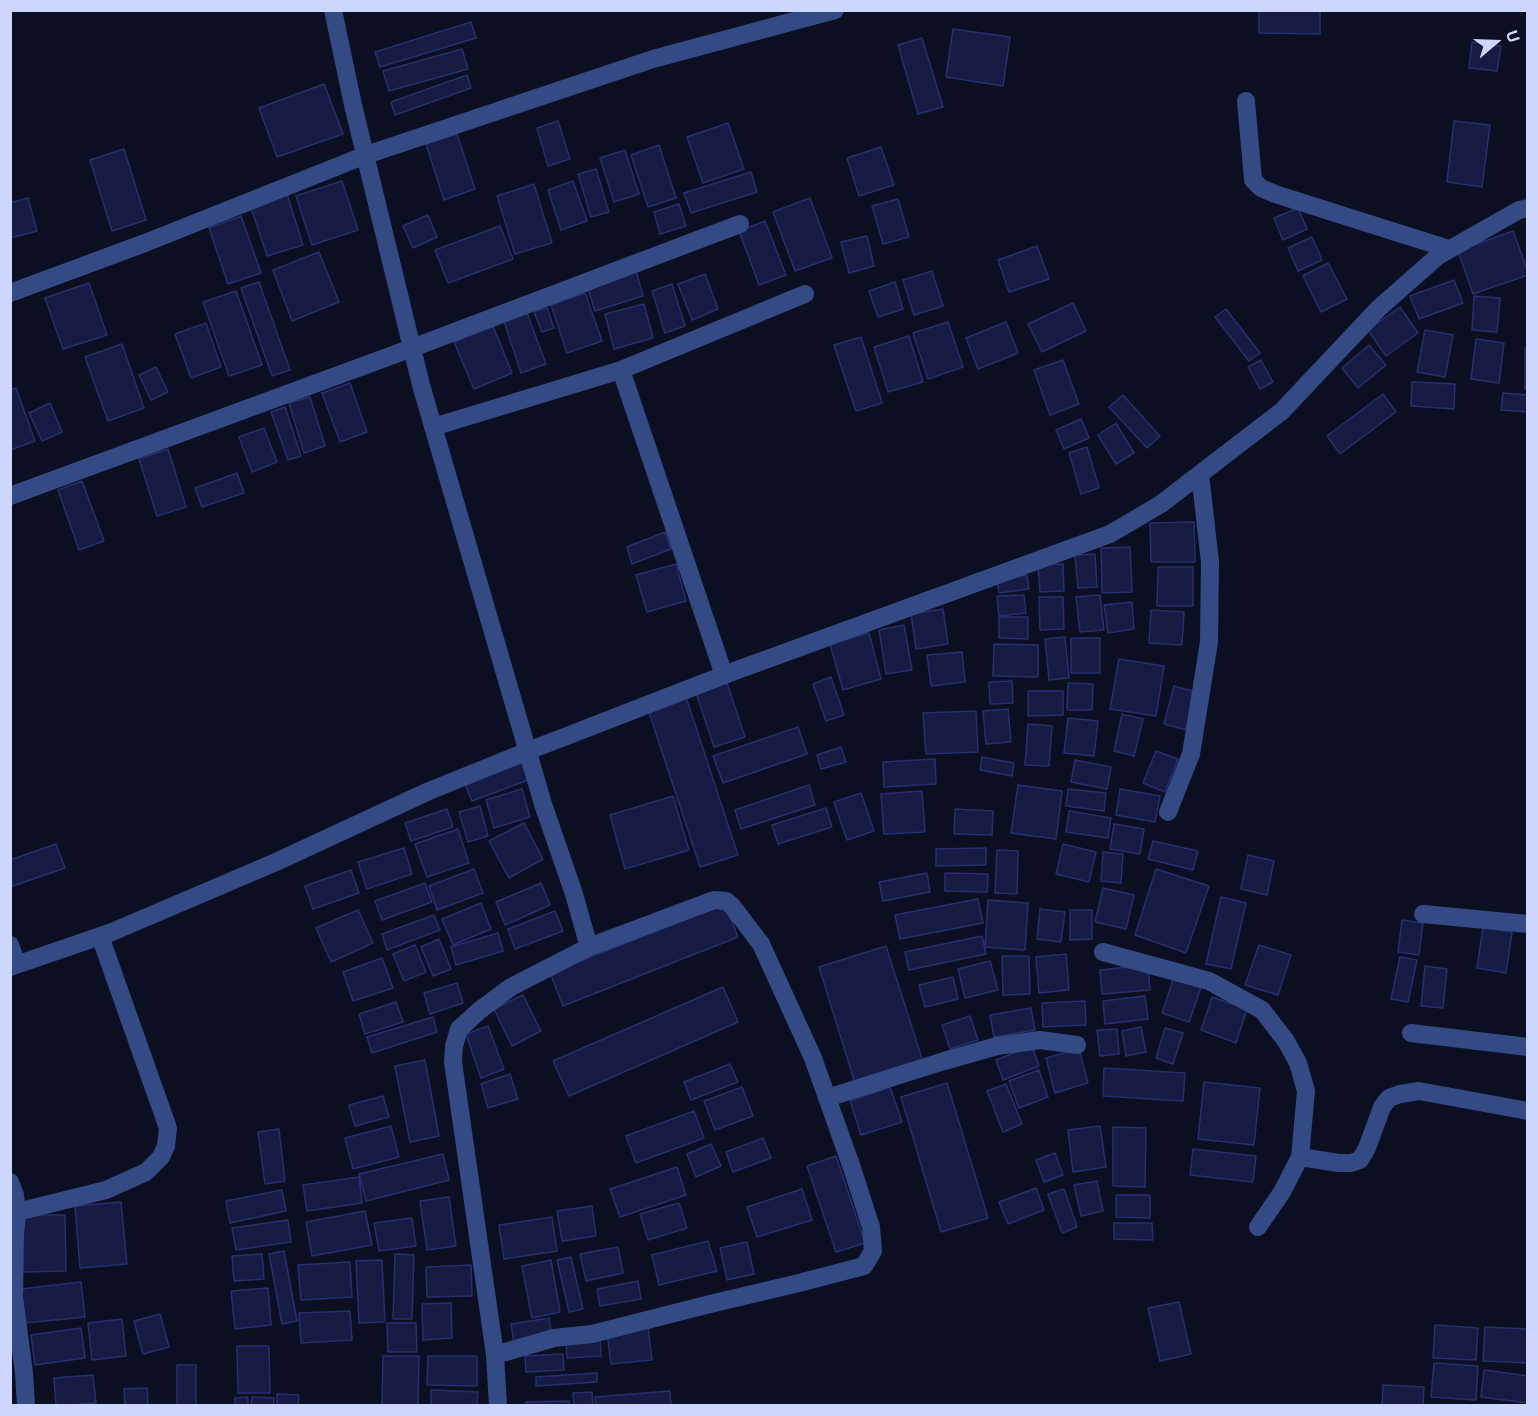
<!DOCTYPE html>
<style>
body{margin:0}
#map{position:relative;width:1538px;height:1416px;overflow:hidden;background:#0b0f21;font-family:"Open Sans",sans-serif}
canvas{display:block}
.frame{position:absolute;inset:0;border:12px solid #ccd6ff;pointer-events:none}
.north{position:absolute;left:1466px;top:12px;width:60px;height:60px;-webkit-text-stroke:4px #0b0f21;paint-order:stroke;rotate:71deg;font-size:16px;font-weight:700;line-height:24px;text-align:center;color:#ccd6ff}
.north::after{content:'';display:block;margin:auto;width:21px;height:27px;background:#ccd6ff;clip-path:polygon(50% 0,100% 100%,50% 72%,0 100%)}
</style>
<div id="map">
<canvas width="1538" height="1416"></canvas>
<div class="frame"></div>
<div class="north">U</div>
</div>
<script>
const ctx = document.querySelector('canvas').getContext('2d');
ctx.lineJoin = 'round';
function fillPath(path, color) { ctx.fillStyle = color; ctx.fill(path, 'evenodd'); }
const toPath = rows => new Path2D(rows.map(r => 'M' + r).join(''));
function strokePath(path, color, width, dash) { ctx.strokeStyle = color; ctx.lineWidth = width; ctx.lineCap = dash ? 'butt' : 'round'; ctx.setLineDash(dash || []); ctx.stroke(path); }
const building = toPath([
 [1259,10,1320,10,1320,34,1259,33,1259,10],
 [471,22,476,38,380,67,375,52,471,22],
 [953,29,1010,37,1003,86,946,77,953,29],
 [922,38,943,107,918,114,898,45,922,38],
 [1472,42,1501,46,1497,71,1469,68,1472,42],
 [462,49,468,69,389,91,383,71,462,49],
 [467,75,471,88,395,115,391,102,467,75],
 [324,84,343,134,277,157,259,108,324,84],
 [558,121,570,159,548,166,537,128,558,121],
 [1454,121,1490,125,1482,187,1447,182,1454,121],
 [728,123,744,169,703,183,687,137,728,123],
 [457,134,475,189,444,200,426,144,457,134],
 [659,145,676,198,648,207,631,155,659,145],
 [881,147,894,185,859,196,847,158,881,147],
 [124,149,146,220,112,231,90,160,124,149],
 [625,150,639,194,614,202,600,158,625,150],
 [596,169,609,212,591,217,578,174,596,169],
 [751,172,757,192,691,213,684,193,751,172],
 [342,181,358,230,312,245,296,196,342,181],
 [573,181,587,221,561,230,548,190,573,181],
 [534,184,552,243,515,254,497,196,534,184],
 [287,194,303,245,267,256,250,205,287,194],
 [28,198,37,231,10,238,10,203,28,198],
 [810,198,832,258,795,271,773,212,810,198],
 [898,199,909,237,883,244,872,206,898,199],
 [679,204,686,226,660,234,654,212,679,204],
 [1298,208,1307,229,1283,240,1274,218,1298,208],
 [428,215,437,237,413,248,403,226,428,215],
 [241,216,261,273,228,284,209,228,241,216],
 [765,221,786,275,759,285,739,231,765,221],
 [500,226,513,259,448,283,435,250,500,226],
 [1513,231,1528,272,1528,275,1473,294,1458,251,1513,231],
 [867,236,874,266,849,273,841,242,867,236],
 [1312,237,1322,260,1298,271,1288,248,1312,237],
 [1037,246,1049,279,1009,292,998,260,1037,246],
 [319,252,339,302,292,321,273,270,319,252],
 [1328,263,1347,299,1321,312,1303,276,1328,263],
 [636,271,643,296,595,311,587,286,636,271],
 [932,271,943,306,914,315,903,280,932,271],
 [705,274,718,309,692,320,678,284,705,274],
 [1454,280,1463,303,1419,319,1410,296,1454,280],
 [259,282,290,370,272,376,241,288,259,282],
 [895,282,903,309,878,317,869,291,895,282],
 [89,283,107,335,63,349,45,298,89,283],
 [672,284,685,326,665,333,652,291,672,284],
 [236,291,262,365,229,376,203,302,236,291],
 [585,293,602,341,567,353,551,305,585,293],
 [1474,296,1500,298,1497,332,1472,330,1474,296],
 [1073,303,1086,331,1042,352,1028,324,1073,303],
 [644,304,653,338,614,349,605,314,644,304],
 [1400,307,1418,333,1386,356,1368,330,1400,307],
 [547,308,554,328,542,332,534,312,547,308],
 [1226,309,1260,353,1249,361,1215,317,1226,309],
 [527,313,546,364,521,373,504,321,527,313],
 [948,322,963,367,928,379,913,333,948,322],
 [1006,322,1018,353,978,369,966,338,1006,322],
 [206,323,221,367,191,378,175,334,206,323],
 [493,326,512,373,474,389,454,342,493,326],
 [1425,330,1453,335,1445,377,1417,372,1425,330],
 [909,336,923,382,888,392,874,347,909,336],
 [861,337,882,403,856,411,834,345,861,337],
 [1476,339,1504,343,1499,383,1471,379,1476,339],
 [122,344,144,408,108,421,85,357,122,344],
 [1369,345,1386,365,1358,388,1342,368,1369,345],
 [1525,348,1528,348,1528,389,1525,389,1525,348],
 [1063,360,1079,404,1050,415,1034,370,1063,360],
 [1261,360,1273,382,1260,389,1248,367,1261,360],
 [156,367,168,392,151,400,139,375,156,367],
 [1412,382,1455,384,1454,409,1411,406,1412,382],
 [350,383,367,432,340,442,322,393,350,383],
 [16,388,35,441,10,450,10,390,16,388],
 [1503,393,1528,395,1528,412,1501,410,1503,393],
 [1383,394,1396,412,1340,454,1327,436,1383,394],
 [1123,395,1160,436,1147,448,1109,407,1123,395],
 [310,397,325,446,304,453,289,403,310,397],
 [50,403,62,432,42,441,29,413,50,403],
 [285,407,301,456,288,460,271,412,285,407],
 [1081,419,1089,438,1064,449,1056,430,1081,419],
 [1116,423,1134,453,1116,464,1098,435,1116,423],
 [264,428,277,462,252,472,239,437,264,428],
 [1087,447,1099,488,1081,494,1069,453,1087,447],
 [168,449,186,507,157,516,139,459,168,449],
 [237,473,244,493,202,507,195,488,237,473],
 [82,481,104,541,79,550,58,490,82,481],
 [1194,522,1195,562,1151,562,1150,523,1194,522],
 [665,532,671,549,632,564,627,547,665,532],
 [1130,547,1132,592,1102,593,1101,548,1130,547],
 [1095,554,1097,587,1078,588,1075,555,1095,554],
 [676,564,686,601,647,612,636,575,676,564],
 [1063,564,1064,591,1040,592,1038,565,1063,564],
 [1158,567,1193,567,1193,606,1157,606,1158,567],
 [1027,575,1029,589,999,593,997,579,1027,575],
 [1024,595,1026,613,999,616,997,596,1024,595],
 [1100,595,1104,630,1080,632,1076,597,1100,595],
 [1039,597,1063,597,1064,629,1040,630,1039,597],
 [1132,602,1134,629,1108,633,1104,605,1132,602],
 [943,609,948,644,916,649,911,614,943,609],
 [1151,610,1184,612,1182,645,1149,643,1151,610],
 [999,617,1028,617,1028,639,999,638,999,617],
 [904,625,912,670,886,674,879,630,904,625],
 [869,633,881,679,843,690,830,644,869,633],
 [1065,637,1069,678,1049,680,1045,639,1065,637],
 [1071,638,1100,638,1100,673,1071,673,1071,638],
 [994,644,1038,645,1038,677,993,676,994,644],
 [962,652,965,682,931,686,927,655,962,652],
 [1119,659,1164,666,1156,716,1110,709,1119,659],
 [831,677,844,715,826,721,813,684,831,677],
 [726,680,745,737,714,747,695,690,726,680],
 [1012,681,1013,703,990,704,989,682,1012,681],
 [1068,683,1093,684,1092,710,1067,710,1068,683],
 [1174,686,1196,692,1186,730,1164,724,1174,686],
 [1028,691,1063,691,1063,715,1028,716,1028,691],
 [686,697,738,855,700,867,648,709,686,697],
 [1008,709,1011,742,986,744,983,711,1008,709],
 [976,711,978,752,926,754,923,713,976,711],
 [1122,714,1143,719,1134,756,1114,751,1122,714],
 [1068,718,1098,721,1094,756,1064,753,1068,718],
 [1028,724,1052,726,1049,766,1025,765,1028,724],
 [798,727,807,754,723,783,713,756,798,727],
 [841,747,846,762,821,769,817,755,841,747],
 [1156,751,1178,759,1165,792,1143,783,1156,751],
 [982,757,1014,763,1012,776,980,770,982,757],
 [935,759,936,784,884,787,883,762,935,759],
 [1075,760,1111,767,1107,789,1071,782,1075,760],
 [522,763,528,780,472,801,465,784,522,763],
 [809,785,815,805,741,829,735,810,809,785],
 [1018,785,1062,791,1056,839,1011,833,1018,785],
 [522,789,530,817,494,828,486,800,522,789],
 [1068,789,1106,793,1104,811,1066,806,1068,789],
 [1120,789,1160,796,1155,822,1116,815,1120,789],
 [922,791,925,832,884,834,881,794,922,791],
 [861,793,874,831,847,840,834,802,861,793],
 [673,796,689,850,625,869,610,815,673,796],
 [480,806,488,836,468,842,459,812,480,806],
 [826,808,832,827,778,844,772,825,826,808],
 [447,809,453,827,411,841,405,823,447,809],
 [955,809,993,811,992,835,954,834,955,809],
 [1069,811,1111,818,1108,838,1066,832,1069,811],
 [524,823,543,859,509,878,489,841,524,823],
 [1114,824,1144,829,1140,854,1110,849,1114,824],
 [458,829,469,863,427,877,415,844,458,829],
 [1153,841,1198,851,1193,870,1148,859,1153,841],
 [56,844,65,868,13,886,10,879,10,860,56,844],
 [1063,844,1096,852,1089,882,1056,874,1063,844],
 [404,848,412,874,367,889,358,862,404,848],
 [986,848,986,865,936,866,936,849,986,848],
 [997,850,1018,851,1017,894,995,893,997,850],
 [1103,852,1123,854,1121,883,1101,881,1103,852],
 [1248,855,1274,861,1267,895,1241,889,1248,855],
 [474,869,483,893,437,910,429,886,474,869],
 [1156,869,1209,886,1186,953,1135,935,1156,869],
 [351,870,359,893,313,909,305,886,351,870],
 [927,873,930,892,883,901,879,882,927,873],
 [945,873,988,874,987,892,945,891,945,873],
 [425,883,432,902,382,920,375,901,425,883],
 [541,883,550,905,505,925,496,902,541,883],
 [1103,888,1134,895,1126,929,1095,922,1103,888],
 [1221,897,1246,903,1231,969,1206,964,1221,897],
 [978,899,983,923,900,939,895,915,978,899],
 [988,900,1028,903,1025,950,985,947,988,900],
 [481,903,491,929,453,945,442,919,481,903],
 [725,904,738,937,563,1006,550,973,725,904],
 [1040,909,1065,912,1061,942,1037,939,1040,909],
 [358,910,373,943,331,962,316,928,358,910],
 [1070,910,1092,910,1092,939,1070,940,1070,910],
 [555,911,563,931,515,949,508,929,555,911],
 [434,915,440,930,387,950,382,934,434,915],
 [1402,920,1423,923,1419,955,1398,952,1402,920],
 [1483,927,1512,932,1506,973,1477,968,1483,927],
 [498,933,503,951,456,965,451,947,498,933],
 [982,936,986,954,909,970,905,952,982,936],
 [439,939,451,969,433,976,421,947,439,939],
 [415,945,426,972,404,981,393,954,415,945],
 [1259,945,1291,955,1278,995,1245,985,1259,945],
 [886,946,923,1062,855,1083,819,967,886,946],
 [1066,954,1069,990,1039,993,1036,957,1066,954],
 [1002,956,1029,956,1030,994,1003,995,1002,956],
 [1400,957,1417,960,1408,1002,1391,999,1400,957],
 [382,958,393,988,353,1001,343,972,382,958],
 [990,961,998,990,965,998,958,969,990,961],
 [1148,965,1150,990,1102,994,1100,970,1148,965],
 [1425,966,1447,969,1443,1008,1421,1006,1425,966],
 [953,977,958,999,925,1007,919,985,953,977],
 [1174,977,1201,987,1189,1022,1162,1013,1174,977],
 [457,983,463,1003,430,1014,424,993,457,983],
 [723,987,738,1022,569,1096,553,1061,723,987],
 [523,995,541,1031,512,1046,494,1009,523,995],
 [1145,996,1148,1019,1105,1024,1103,1001,1145,996],
 [1212,997,1247,1009,1236,1043,1201,1030,1212,997],
 [1085,1001,1086,1025,1043,1027,1042,1003,1085,1001],
 [396,1002,403,1022,365,1034,359,1014,396,1002],
 [1031,1008,1035,1030,994,1037,990,1015,1031,1008],
 [970,1016,978,1040,950,1049,942,1025,970,1016],
 [433,1017,437,1032,372,1053,367,1037,433,1017],
 [488,1026,504,1069,481,1078,466,1034,488,1026],
 [1141,1027,1146,1052,1126,1056,1122,1031,1141,1027],
 [1165,1028,1183,1033,1173,1064,1156,1058,1165,1028],
 [1117,1029,1119,1054,1100,1056,1097,1030,1117,1029],
 [1032,1046,1039,1066,1003,1080,996,1060,1032,1046],
 [1079,1049,1088,1083,1055,1093,1046,1058,1079,1049],
 [425,1060,439,1136,410,1142,395,1066,425,1060],
 [730,1064,738,1082,691,1100,684,1082,730,1064],
 [1104,1068,1185,1073,1183,1101,1103,1096,1104,1068],
 [1039,1070,1048,1097,1019,1108,1009,1081,1039,1070],
 [510,1074,518,1099,488,1108,481,1084,510,1074],
 [1204,1082,1260,1088,1254,1145,1198,1139,1204,1082],
 [947,1083,988,1218,941,1232,901,1097,947,1083],
 [1006,1084,1022,1124,1003,1132,987,1091,1006,1084],
 [742,1087,753,1116,715,1130,704,1101,742,1087],
 [890,1087,902,1122,861,1135,850,1101,890,1087],
 [383,1096,389,1117,355,1126,349,1105,383,1096],
 [694,1111,704,1138,636,1163,626,1136,694,1111],
 [391,1126,399,1157,353,1169,345,1138,391,1126],
 [1100,1126,1106,1167,1073,1172,1068,1130,1100,1126],
 [1113,1127,1146,1128,1145,1187,1113,1186,1113,1127],
 [279,1129,285,1181,265,1184,258,1132,279,1129],
 [763,1138,771,1158,733,1172,726,1152,763,1138],
 [711,1144,721,1166,696,1177,687,1154,711,1144],
 [1193,1149,1256,1156,1253,1182,1190,1175,1193,1149],
 [1055,1153,1063,1175,1044,1182,1036,1160,1055,1153],
 [443,1154,449,1180,366,1201,359,1174,443,1154],
 [836,1156,865,1243,836,1252,807,1166,836,1156],
 [677,1167,686,1195,620,1217,610,1189,677,1167],
 [359,1177,362,1203,307,1211,303,1185,359,1177],
 [1097,1181,1103,1211,1081,1216,1074,1185,1097,1181],
 [1036,1188,1044,1210,1008,1224,999,1202,1036,1188],
 [802,1189,812,1220,757,1237,747,1207,802,1189],
 [1064,1189,1077,1227,1062,1233,1048,1194,1064,1189],
 [282,1190,286,1211,230,1223,226,1201,282,1190],
 [1116,1195,1150,1195,1150,1218,1116,1217,1116,1195],
 [449,1197,456,1246,427,1250,420,1201,449,1197],
 [121,1202,127,1264,80,1268,75,1206,121,1202],
 [679,1203,687,1228,648,1240,640,1214,679,1203],
 [592,1206,596,1236,562,1241,557,1211,592,1206],
 [365,1211,372,1245,312,1256,306,1222,365,1211],
 [21,1215,65,1215,66,1271,22,1272,21,1215],
 [552,1217,557,1251,504,1259,499,1225,552,1217],
 [412,1218,416,1246,379,1251,374,1223,412,1218],
 [288,1220,291,1242,236,1250,232,1228,288,1220],
 [1114,1223,1152,1223,1153,1240,1114,1239,1114,1223],
 [708,1241,717,1271,659,1285,652,1255,708,1241],
 [747,1242,754,1274,727,1280,720,1248,747,1242],
 [618,1247,623,1273,586,1281,580,1254,618,1247],
 [284,1251,297,1321,282,1324,269,1254,284,1251],
 [262,1254,264,1279,234,1281,232,1256,262,1254],
 [395,1254,414,1255,412,1319,393,1319,395,1254],
 [571,1257,583,1309,569,1312,557,1260,571,1257],
 [382,1260,385,1322,359,1323,356,1261,382,1260],
 [551,1260,560,1312,532,1318,522,1266,551,1260],
 [350,1262,352,1297,301,1300,298,1265,350,1262],
 [471,1265,472,1296,427,1297,426,1267,471,1265],
 [638,1281,641,1299,600,1306,597,1289,638,1281],
 [81,1282,85,1317,25,1323,21,1289,81,1282],
 [268,1288,271,1325,235,1329,231,1291,268,1288],
 [1179,1302,1191,1354,1160,1361,1148,1308,1179,1302],
 [451,1303,452,1338,423,1340,422,1304,451,1303],
 [350,1311,352,1340,301,1343,299,1313,350,1311],
 [160,1314,169,1347,143,1354,134,1321,160,1314],
 [549,1318,552,1337,514,1343,511,1324,549,1318],
 [122,1319,126,1356,92,1360,88,1323,122,1319],
 [387,1323,416,1323,417,1352,388,1352,387,1323],
 [1435,1325,1478,1328,1476,1360,1433,1358,1435,1325],
 [648,1327,652,1360,611,1364,607,1332,648,1327],
 [1485,1327,1528,1329,1528,1363,1483,1361,1485,1327],
 [81,1328,85,1358,35,1365,31,1335,81,1328],
 [600,1336,601,1356,567,1358,566,1338,600,1336],
 [237,1346,269,1346,270,1393,238,1393,237,1346],
 [563,1354,564,1370,526,1372,525,1356,563,1354],
 [383,1356,419,1356,418,1406,382,1406,383,1356],
 [428,1356,477,1356,477,1386,427,1385,428,1356],
 [1434,1363,1478,1366,1476,1400,1431,1397,1434,1363],
 [177,1365,196,1365,196,1406,177,1405,177,1365],
 [1484,1370,1528,1376,1528,1403,1481,1397,1484,1370],
 [597,1373,597,1382,536,1386,536,1377,597,1373],
 [93,1375,96,1403,56,1406,54,1378,93,1375],
 [1383,1385,1424,1387,1423,1406,1382,1406,1383,1385],
 [147,1388,148,1406,125,1406,124,1389,147,1388],
 [431,1390,478,1392,477,1406,431,1406,431,1390],
 [670,1391,671,1406,596,1406,595,1397,670,1391],
 [592,1392,593,1406,574,1406,573,1393,592,1392],
 [277,1394,299,1395,298,1406,277,1406,277,1394],
 [248,1397,248,1406,235,1406,235,1398,248,1397],
 [252,1397,274,1398,273,1406,251,1406,252,1397],
 [569,1401,569,1406,526,1406,526,1402,569,1401]
]);
const minor = toPath([
 [333,10,353,105,421,385,543,804,574,894,589,947,511,987,480,1010,459,1029,454,1046,453,1062,495,1355,498,1406],
 [1246,101,1253,180,1261,188,1275,194,1449,249],
 [10,293,145,243,366,155,653,59,835,10],
 [621,370,724,675],
 [433,427,621,370,805,294],
 [10,496,412,348,740,224],
 [1168,812,1191,754,1209,642,1210,562,1200,474],
 [1423,914,1528,924],
 [10,945,17,964],
 [1103,952,1209,981,1262,1010,1286,1041,1298,1063,1306,1091,1300,1157,1282,1192,1258,1227],
 [10,967,112,932,276,862,429,791,528,751,732,672,1110,534,1161,504,1282,411,1379,308,1438,256,1519,210,1528,208],
 [1411,1033,1528,1047],
 [827,1098,944,1061,997,1046,1040,1040,1077,1045],
 [1300,1157,1339,1163,1351,1163,1360,1160,1367,1148,1382,1107,1389,1098,1400,1094,1419,1091,1528,1111],
 [10,1182,15,1195,17,1212,15,1235,14,1297,24,1373,26,1406],
 [17,1212,106,1190,146,1172,161,1157,166,1146,168,1128,100,936],
 [495,1355,554,1338,592,1334,710,1304,799,1283,864,1266,873,1251,871,1227,852,1168,813,1058,761,944,732,906,726,901,714,900,589,947]
]);
fillPath(building, '#161b43');
strokePath(building, '#263071', 1.5);
strokePath(minor, '#334a84', 18);
</script>
